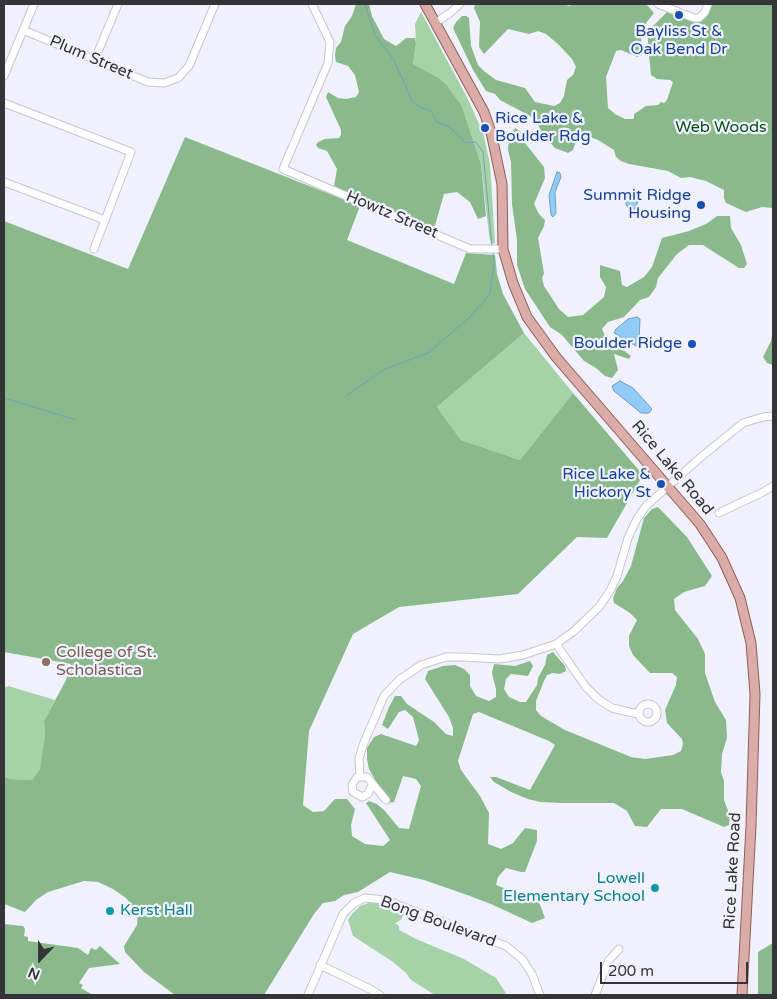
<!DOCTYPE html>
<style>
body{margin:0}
#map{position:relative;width:777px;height:999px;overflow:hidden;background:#f0f1fd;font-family:"Varela Round",sans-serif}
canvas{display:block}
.frame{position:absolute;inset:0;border:5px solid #343439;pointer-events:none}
.north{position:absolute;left:15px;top:934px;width:50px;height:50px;-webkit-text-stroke:4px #f0f1fd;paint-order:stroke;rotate:202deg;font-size:14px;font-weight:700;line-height:20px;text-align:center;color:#343439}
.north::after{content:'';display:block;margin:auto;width:18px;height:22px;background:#343439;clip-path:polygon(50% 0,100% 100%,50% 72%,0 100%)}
.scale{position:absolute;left:600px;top:962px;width:148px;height:22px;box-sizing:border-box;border:2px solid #343439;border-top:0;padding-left:6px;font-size:15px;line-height:18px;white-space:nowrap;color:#343439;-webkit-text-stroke:4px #f0f1fd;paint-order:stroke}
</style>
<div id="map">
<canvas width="777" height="999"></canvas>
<div class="frame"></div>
<div class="north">N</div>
<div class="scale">200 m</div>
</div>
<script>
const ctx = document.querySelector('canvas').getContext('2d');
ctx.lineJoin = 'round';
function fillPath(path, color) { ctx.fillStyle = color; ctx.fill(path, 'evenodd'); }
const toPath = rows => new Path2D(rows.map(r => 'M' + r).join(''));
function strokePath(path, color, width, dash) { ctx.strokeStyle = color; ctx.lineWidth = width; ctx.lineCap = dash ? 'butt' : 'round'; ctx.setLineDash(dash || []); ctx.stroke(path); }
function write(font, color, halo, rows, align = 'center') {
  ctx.font = font + ' "Varela Round",sans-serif'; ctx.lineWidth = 4.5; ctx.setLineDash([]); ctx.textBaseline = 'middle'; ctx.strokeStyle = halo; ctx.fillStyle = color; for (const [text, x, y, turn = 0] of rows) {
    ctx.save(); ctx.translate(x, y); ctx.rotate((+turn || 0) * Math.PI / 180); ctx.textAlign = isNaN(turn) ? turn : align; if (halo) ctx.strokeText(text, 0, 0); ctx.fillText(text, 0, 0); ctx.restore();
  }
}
const green = toPath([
 [421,12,468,99,483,133,490,164,495,243,491,244,489,235,481,164,462,106,447,85,439,78,413,64,416,43,415,24],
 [524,333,573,393,520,460,461,440,437,407],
 [8,686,55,700,44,721,45,734,42,758,40,769,32,780,11,779,4,777,4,688],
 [375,901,400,910,404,914,401,920,395,923,399,926,399,930,416,939,464,959,496,978,507,995,435,995,411,980,406,973,393,962,353,936,348,920,352,914,360,906]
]);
const forest = toPath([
 [356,4,369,4,372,16,384,39,396,46,406,38,415,38,416,43,413,64,439,78,447,85,462,106,481,164,486,216,478,219,470,202,457,192,444,194,434,229,334,186,337,169,327,151,318,148,316,145,318,142,325,139,339,138,341,135,341,130,326,97,328,92,338,98,346,99,356,97,359,92,355,75,348,66,336,62,335,55,336,48,341,42,345,26,352,16],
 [475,4,562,4,570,6,573,4,643,4,648,6,654,13,643,27,641,38,642,55,637,57,621,50,616,51,606,77,608,108,615,114,625,119,633,119,634,118,634,114,646,106,658,105,661,102,664,103,667,100,673,82,670,80,657,79,651,75,648,45,648,36,652,27,667,12,681,18,698,22,706,17,711,4,773,4,773,208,762,207,746,212,726,203,724,198,724,190,706,181,690,177,681,178,668,171,629,164,621,161,616,157,614,150,598,140,587,136,576,141,573,150,568,153,555,148,544,136,534,118,500,100,495,94,486,91,473,70,453,28,456,22,462,16,466,16,469,18,471,46,478,65,484,71,496,80,525,88,535,102,554,106,560,103,564,96,567,80,573,75,576,67,572,59,559,45,546,34,538,31,529,34,508,29,484,54,479,47,480,22,474,8],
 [515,128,521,132,525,143,544,167,545,178,534,204,539,214,545,220,544,226,538,238,544,273,542,278,544,286,559,309,568,317,583,315,604,297,606,287,600,277,600,265,620,271,622,285,627,287,644,277,652,267,662,238,689,231,706,224,717,216,730,216,731,228,741,245,747,264,744,268,739,268,703,245,689,245,677,254,658,278,656,287,649,297,640,300,624,317,608,322,602,329,605,336,631,356,629,359,614,354,618,370,612,378,605,376,596,368,584,361,562,335,550,327,525,289,517,265,517,240,512,204,511,162,508,150,509,136],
 [185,137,360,206,347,240,454,284,466,253,495,255,497,274,503,294,524,333,437,407,461,440,520,460,573,393,643,475,607,538,577,537,518,594,399,607,353,634,309,731,303,805,313,812,324,811,335,799,347,799,355,809,351,825,352,836,365,844,383,846,390,840,366,803,369,801,377,804,384,810,399,828,409,829,421,786,416,779,403,776,394,802,386,803,380,795,378,785,369,769,367,759,367,748,374,737,381,734,416,746,419,740,413,717,405,710,399,712,388,729,382,725,389,707,395,696,401,696,407,704,434,722,446,734,453,736,453,728,449,717,425,679,428,671,443,666,455,665,464,669,470,675,470,686,476,696,489,701,496,697,496,689,492,673,494,664,515,666,530,661,533,666,528,676,511,674,506,679,504,689,509,697,520,702,526,702,537,685,538,678,545,665,547,655,553,652,565,666,566,671,560,674,553,673,547,675,544,681,536,701,536,710,541,716,565,730,631,757,645,759,673,755,681,751,683,744,682,739,667,723,665,710,676,685,677,677,672,673,650,673,633,655,629,646,629,636,637,620,630,613,614,603,613,598,617,588,623,581,631,566,644,518,652,509,658,507,687,537,712,576,705,586,684,592,674,599,675,610,698,639,705,654,705,673,715,702,726,720,727,738,722,754,721,772,724,781,724,800,730,816,729,825,724,827,682,809,661,809,647,827,635,826,627,811,614,803,561,803,540,802,528,799,511,792,494,782,490,777,496,777,530,790,555,745,549,741,479,712,473,714,458,761,461,770,480,796,489,813,488,844,501,849,513,843,525,828,537,830,537,841,525,872,521,872,506,868,498,877,496,885,539,902,545,918,532,923,491,904,470,896,424,880,390,872,358,892,344,895,335,901,323,903,314,914,264,995,175,995,144,972,125,952,124,946,137,925,138,912,126,898,113,889,98,882,84,881,48,892,36,900,25,912,4,904,4,777,11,779,32,780,40,769,45,734,44,721,66,680,71,664,4,652,4,221,128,269],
 [773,329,773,365,767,363,763,357,771,341],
 [4,924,23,926,25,929,24,936,28,937,28,941,78,948,88,955,91,948,96,950,100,946,120,964,89,968,79,983,83,985,81,988,93,995,4,995],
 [773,943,773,995,758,995,758,952]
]);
const water = toPath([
 [557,172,560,173,561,177,555,192,556,213,553,217,551,215,549,195,557,172],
 [626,197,632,198,638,202,632,213,626,205,626,197],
 [637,317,640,319,639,342,638,345,636,346,614,333,616,329,628,319,637,317],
 [620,381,633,388,644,400,652,409,649,413,641,413,614,391,612,386,620,381]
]);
const stream = toPath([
 [365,4,375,35,394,60,412,101,420,107,431,111,437,122,448,126,466,143,476,142,483,152,492,246],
 [347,395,385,369,428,353,470,317,490,294,494,263,493,253],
 [4,398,76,420]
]);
const minor = toPath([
 [312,4,330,42,328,63,283,169,470,249,503,249],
 [658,4,694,18,699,18,705,12,708,4],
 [435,23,450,13,460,4],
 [23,30,148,82,164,83,178,78,189,66,215,4],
 [95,59,118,4],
 [4,76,34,4],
 [4,103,131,152,94,249],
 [4,182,105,220],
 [719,513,763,492,773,486],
 [556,644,586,687,598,699,612,708,638,714],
 '639 713a9 9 0 1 1 18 0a9 9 0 1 1-18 0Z',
 [360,776,359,759,363,745,384,696,399,680,421,665,446,657,461,657,500,659,523,655,556,644,574,631,599,607,610,591,617,576,628,538,637,519,646,506,701,457,743,423,763,417,773,416],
 [372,785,368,794,362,797,353,792,352,785,357,777,367,777,386,800],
 [320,965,370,989,380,995],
 [308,995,343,914,354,903,365,898,385,900,506,946,522,959,532,974,540,995],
 [595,995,609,960,619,949]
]);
const major = toPath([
 [425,4,484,112,491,132,502,184,503,249,513,283,527,317,556,357,700,524,722,558,740,598,751,643,755,694,751,826,742,995]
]);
const markers = [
 [679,15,5,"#1a4fb4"],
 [485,128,5,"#1a4fb4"],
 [701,205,5,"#1a4fb4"],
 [692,344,5,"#1a4fb4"],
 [661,484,5,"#1a4fb4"],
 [46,662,5,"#8d6e63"],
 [655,888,5,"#0f9aa8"],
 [110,911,5,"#0f9aa8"]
];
const transitNames = [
 ["Bayliss St &",679,32,"center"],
 ["Oak Bend Dr",679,50,"center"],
 ["Rice Lake &",495,119,"left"],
 ["Boulder Rdg",495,137,"left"],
 ["Summit Ridge",691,196],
 ["Housing",691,214],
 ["Boulder Ridge",682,344],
 ["Rice Lake &",651,475],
 ["Hickory St",651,493]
];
const streetNames = [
 ["Plum Street",91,58,23],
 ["Howtz Street",392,215,23],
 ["Rice Lake Road",672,468,50],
 ["Rice Lake Road",733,871,-87],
 ["Bong Boulevard",438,922,20]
];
const parkNames = [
 ["Web Woods",721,128]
];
const educationNames = [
 ["College of St.",56,653],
 ["Scholastica",56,671]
];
const cultureNames = [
 ["Lowell",645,879],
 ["Elementary School",645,897],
 ["Kerst Hall",120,911,"left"]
];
fillPath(green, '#a5d2a6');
fillPath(forest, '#8aba8b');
fillPath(water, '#90ccf5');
strokePath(water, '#749ebd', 1);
strokePath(stream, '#749ebd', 1);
strokePath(minor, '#c5c6d2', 9);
strokePath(major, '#915e5b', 11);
strokePath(minor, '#fff', 7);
strokePath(major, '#dbaca8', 9);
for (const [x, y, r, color] of markers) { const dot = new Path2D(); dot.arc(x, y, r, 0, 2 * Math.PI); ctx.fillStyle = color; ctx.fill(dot); strokePath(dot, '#f0f1fd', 2); }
write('16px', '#164399', '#f0f1fd', transitNames, 'right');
write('16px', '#343439', '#f0f1fd', streetNames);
write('16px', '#035015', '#f0f1fd', parkNames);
write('16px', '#785e54', '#f0f1fd', educationNames, 'left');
write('16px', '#0d838f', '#f0f1fd', cultureNames, 'right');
</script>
